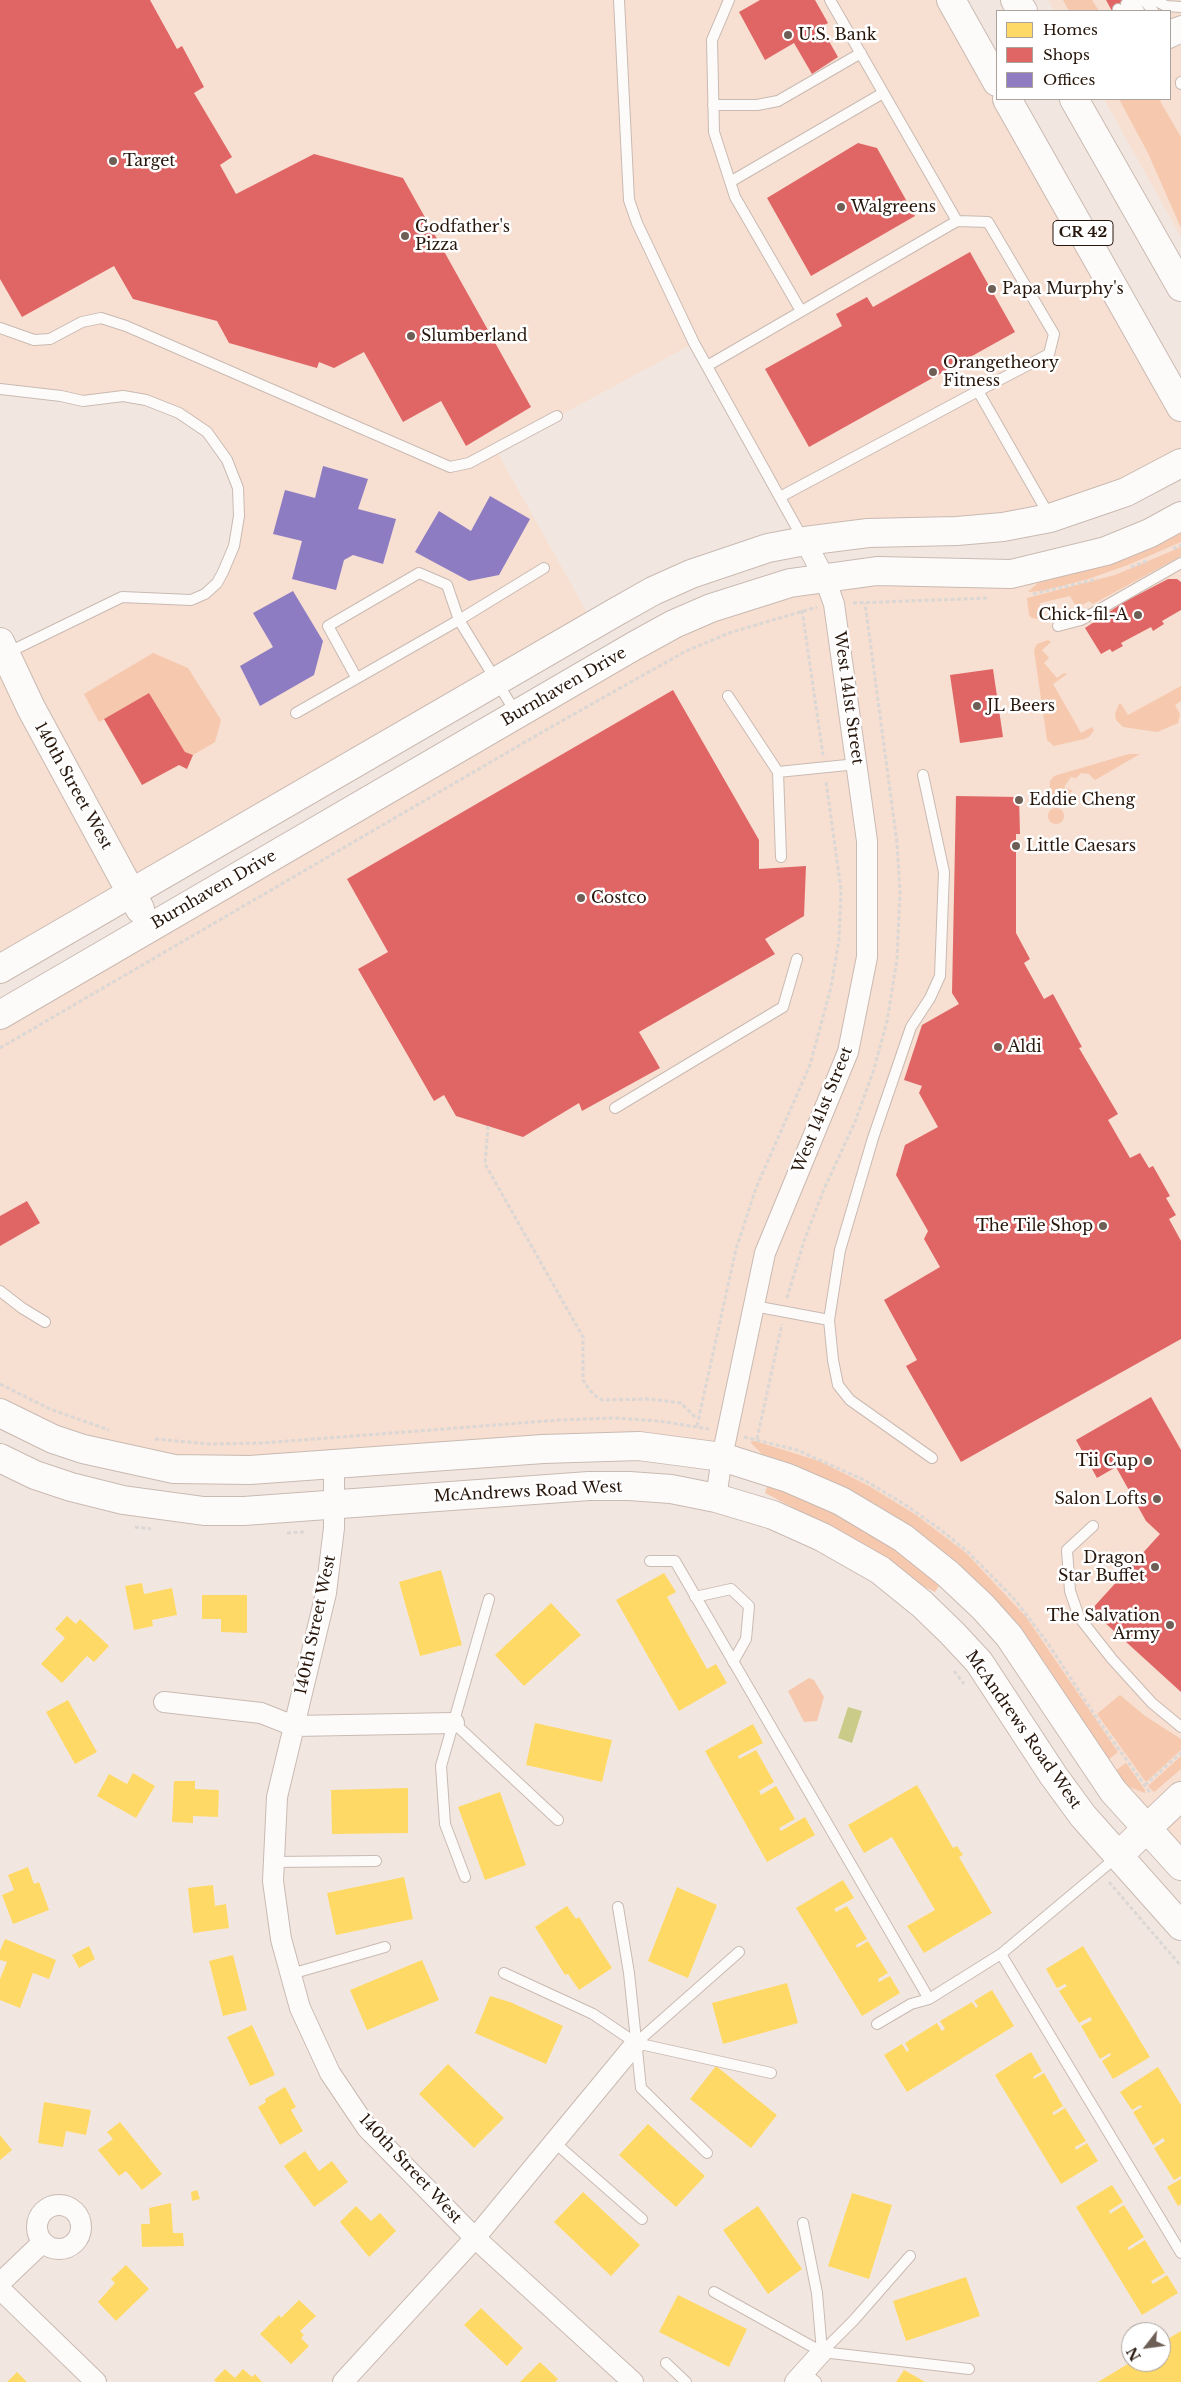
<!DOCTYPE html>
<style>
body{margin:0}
#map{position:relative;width:1181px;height:2382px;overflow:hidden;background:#f2e7e0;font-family:"Libre Baskerville",serif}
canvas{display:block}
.legend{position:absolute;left:996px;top:10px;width:175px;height:90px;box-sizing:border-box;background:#fff;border:1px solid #a9a29d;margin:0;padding:6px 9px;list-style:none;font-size:15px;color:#27160b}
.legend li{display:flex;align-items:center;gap:10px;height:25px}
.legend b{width:25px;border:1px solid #a9a29d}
.north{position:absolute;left:1121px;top:2322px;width:50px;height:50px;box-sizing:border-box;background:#fff;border:1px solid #a9a29d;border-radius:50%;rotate:240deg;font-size:14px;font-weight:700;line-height:20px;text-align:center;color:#27160b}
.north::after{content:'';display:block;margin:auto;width:18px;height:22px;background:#6e5f56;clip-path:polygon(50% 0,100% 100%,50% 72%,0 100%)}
</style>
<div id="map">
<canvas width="1181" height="2382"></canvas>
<ul class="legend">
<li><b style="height:14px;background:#ffd966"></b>Homes</li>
<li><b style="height:14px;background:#e06666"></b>Shops</li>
<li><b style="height:14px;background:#8e7cc3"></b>Offices</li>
</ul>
<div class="north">N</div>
</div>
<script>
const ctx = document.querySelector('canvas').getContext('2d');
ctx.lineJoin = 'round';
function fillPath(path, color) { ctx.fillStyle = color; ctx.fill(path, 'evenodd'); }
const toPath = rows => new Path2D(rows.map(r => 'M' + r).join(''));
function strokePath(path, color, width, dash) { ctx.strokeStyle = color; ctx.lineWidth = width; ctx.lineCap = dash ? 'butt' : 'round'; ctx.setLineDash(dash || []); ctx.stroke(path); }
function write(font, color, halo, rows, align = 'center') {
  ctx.font = font + ' "Libre Baskerville",serif'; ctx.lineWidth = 5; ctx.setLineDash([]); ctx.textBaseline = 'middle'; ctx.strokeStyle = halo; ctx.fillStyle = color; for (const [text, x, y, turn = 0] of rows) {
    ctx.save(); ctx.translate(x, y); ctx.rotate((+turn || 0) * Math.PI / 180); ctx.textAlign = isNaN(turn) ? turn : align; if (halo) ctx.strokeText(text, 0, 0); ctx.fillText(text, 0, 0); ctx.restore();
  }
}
const built = toPath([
 [0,0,951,0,1181,407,1181,463,1083,507,805,541,694,343,496,450,594,625,0,969,0,642,6,654,122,597,174,600,205,594,234,546,238,488,207,432,146,400,83,401,0,389],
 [1048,0,1181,0,1181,237,1104,99,1170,99,1170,11,1055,11],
 [1181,516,1181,1866,983,1607,722,1457,212,1471,0,1413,0,1015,634,646,790,583,1011,574]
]);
const green = toPath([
 [1063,0,1092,0,1099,11,1069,11],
 [1119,99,1163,99,1160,101,1181,137,1181,228,1148,153],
 [1181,533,1181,542,1128,565,1088,579,1042,591,1028,592,1038,583,1121,559],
 [1181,547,1181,556,1093,604,1089,601,1077,608,1070,596,1040,603,1038,619,1032,618,1029,615,1027,598,1115,575],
 [1048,640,1051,642,1042,650,1049,658,1044,663,1057,678,1064,673,1067,674,1053,684,1081,733,1092,727,1094,730,1089,737,1084,739,1054,746,1047,740,1034,650,1037,644],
 [153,653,188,668,221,720,215,742,193,755,185,752,149,693,99,722,84,694],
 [1181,686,1181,701,1175,705,1180,714,1178,723,1157,732,1123,727,1116,720,1115,714,1119,704,1121,704,1128,715],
 [1129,754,1140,754,1095,780,1089,774,1081,773,1076,778,1071,777,1064,787,1073,791,1049,805,1050,781,1054,776],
 '1048 816a8 8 0 1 1 16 0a8 8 0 1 1-16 0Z',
 [755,1441,819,1461,869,1486,916,1515,966,1553,1026,1617,1118,1752,1108,1760,1049,1669,1024,1634,995,1600,944,1552,881,1507,845,1488,786,1462,762,1454,750,1442],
 [768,1484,842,1515,911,1559,940,1584,935,1592,923,1586,849,1537,765,1493],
 [809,1678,814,1680,824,1697,817,1721,804,1722,788,1691],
 [1120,1695,1145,1716,1181,1739,1181,1750,1146,1782,1097,1714],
 [1181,1756,1181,1769,1154,1792,1148,1786],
 [1126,1763,1145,1790,1145,1793,1129,1787,1115,1771]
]);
const water = toPath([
 [848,1707,862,1711,852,1743,838,1738]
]);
const homes = toPath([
 [441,1570,462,1645,420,1656,399,1582],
 [664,1573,676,1592,667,1597,707,1669,716,1664,727,1683,679,1711,616,1600],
 [142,1583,144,1594,172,1588,177,1615,152,1620,153,1626,134,1630,125,1586],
 [202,1595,247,1595,247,1633,221,1632,221,1619,202,1619],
 [551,1603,581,1635,524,1686,495,1655],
 [67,1616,76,1624,80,1619,109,1646,94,1662,87,1656,62,1683,41,1664,65,1638,55,1629],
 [68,1700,97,1752,75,1764,46,1712],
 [535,1723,612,1740,602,1782,526,1765],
 [753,1724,763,1743,738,1756,739,1759,756,1750,774,1782,759,1791,761,1795,776,1786,795,1819,779,1828,781,1831,805,1817,815,1835,767,1862,705,1751],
 [133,1773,155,1786,136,1818,97,1796,109,1774,127,1784],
 [174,1781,195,1781,195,1789,219,1790,218,1817,193,1816,193,1823,172,1822],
 [917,1785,953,1848,957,1846,963,1855,959,1857,992,1913,924,1953,907,1926,935,1910,892,1837,864,1853,848,1825],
 [408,1788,408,1833,332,1834,331,1790],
 [500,1792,526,1865,485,1880,458,1807],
 [28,1867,34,1884,39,1882,49,1910,13,1924,2,1895,14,1890,8,1875],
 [404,1877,413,1919,336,1935,327,1893],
 [843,1880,854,1898,834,1909,836,1912,847,1906,867,1939,856,1945,857,1948,868,1941,888,1973,878,1979,879,1982,890,1976,900,1993,862,2016,796,1908],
 [213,1885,215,1906,226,1904,229,1928,193,1933,188,1888],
 [677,1887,717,1905,688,1978,648,1961],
 [567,1906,576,1919,579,1917,612,1968,579,1990,568,1974,565,1975,535,1927],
 [5,1939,56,1960,49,1979,33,1973,20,2008,0,2000,0,1979,7,1962,0,1960,0,1951],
 [89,1946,95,1959,79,1968,72,1955],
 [1083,1946,1150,2057,1113,2079,1102,2061,1111,2055,1110,2053,1100,2059,1081,2026,1092,2020,1090,2017,1079,2023,1059,1991,1067,1986,1065,1984,1057,1988,1046,1969],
 [233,1955,247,2010,223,2016,209,1961],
 [422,1960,439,2000,367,2030,350,1990],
 [787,1983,798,2023,723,2044,712,2003],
 [992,1990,1014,2026,907,2092,884,2055,902,2044,907,2052,909,2050,905,2043,937,2023,942,2031,945,2029,940,2021,972,2002,976,2008,978,2006,974,2001],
 [490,1996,510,2002,563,2026,546,2064,475,2033],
 [252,2025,275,2075,250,2086,227,2037],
 [1031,2052,1042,2071,1033,2077,1034,2079,1044,2073,1063,2106,1052,2113,1054,2115,1065,2108,1086,2141,1075,2147,1076,2150,1087,2143,1098,2161,1061,2184,995,2075],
 [448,2064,504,2118,474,2148,419,2094],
 [716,2066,777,2115,751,2148,690,2099],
 [1158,2067,1181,2105,1181,2176,1174,2180,1154,2148,1165,2141,1163,2138,1153,2145,1133,2112,1142,2107,1140,2105,1132,2110,1120,2092],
 [285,2087,296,2107,291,2110,303,2131,280,2145,258,2107,266,2102,265,2099],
 [44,2102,91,2110,86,2135,66,2131,63,2147,38,2143],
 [120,2122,162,2174,142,2190,126,2171,119,2176,98,2150,113,2139,107,2132],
 [648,2124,705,2176,676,2207,619,2155],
 [0,2135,12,2150,0,2160],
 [305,2151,319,2171,332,2161,348,2182,314,2207,284,2166],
 [1181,2179,1181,2204,1178,2206,1167,2187],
 [1112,2185,1123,2202,1109,2211,1110,2214,1124,2205,1144,2237,1127,2248,1129,2250,1145,2240,1165,2273,1151,2281,1153,2284,1167,2275,1178,2293,1142,2315,1076,2207],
 [197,2190,200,2199,192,2201,191,2192],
 [583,2192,640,2245,611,2276,554,2222],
 [852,2193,892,2205,869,2279,828,2266],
 [171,2203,173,2233,183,2233,184,2246,142,2247,141,2224,150,2224,149,2208],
 [356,2206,371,2221,380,2213,396,2231,369,2257,340,2222],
 [758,2206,802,2269,768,2294,723,2230],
 [126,2265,149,2289,116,2321,98,2302,115,2283,111,2279],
 [966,2277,980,2316,906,2341,893,2301],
 [678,2295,747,2329,729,2367,659,2332],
 [299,2300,316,2316,300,2331,304,2335,301,2338,309,2346,291,2364,260,2334,279,2315,281,2318],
 [481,2308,523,2348,507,2366,464,2325],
 [1181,2331,1181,2382,1098,2382,1131,2362,1161,2362,1161,2343],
 [540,2362,558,2379,555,2382,520,2382],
 [225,2369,235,2378,243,2369,252,2377,255,2374,262,2382,216,2382,214,2380],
 [904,2370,920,2379,925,2382,896,2382],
 [17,2372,27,2382,7,2382]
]);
const shops = toPath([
 [0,0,150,0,177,49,182,46,204,87,194,93,232,157,220,165,236,194,314,154,403,178,531,407,466,446,441,401,403,422,364,352,334,368,319,362,317,368,229,343,217,321,133,299,114,266,22,317,0,279],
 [760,0,815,0,828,23,821,27,838,57,812,74,794,43,765,60,739,12],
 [1106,0,1134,0,1114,11,1112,11],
 [858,143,877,148,915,216,811,276,767,198],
 [970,252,1015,332,809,447,765,369,842,326,836,314,867,297,873,307],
 [1168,579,1177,579,1181,582,1181,610,1162,621,1164,624,1153,631,1151,627,1121,643,1123,646,1112,652,1110,649,1101,654,1085,628,1124,602],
 [993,669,1003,737,960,743,950,675],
 [673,690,759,840,759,869,806,866,804,916,765,939,775,954,639,1032,660,1068,582,1111,579,1103,523,1137,456,1116,444,1095,434,1101,358,969,388,952,347,879],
 [149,693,185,752,193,755,187,769,179,765,142,785,104,719],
 [956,796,1019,797,1020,834,1016,834,1016,933,1030,959,1024,963,1044,999,1053,994,1082,1047,1079,1048,1118,1114,1108,1120,1130,1158,1140,1153,1149,1168,1153,1166,1170,1196,1166,1198,1176,1215,1169,1219,1181,1241,1181,1339,961,1462,906,1366,917,1360,884,1300,940,1267,924,1239,928,1231,896,1175,905,1145,938,1127,919,1093,922,1086,904,1080,922,1025,959,1004,952,993],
 [27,1201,40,1223,0,1246,0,1216],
 [1151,1397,1181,1450,1181,1692,1091,1610,1160,1534,1146,1521,1116,1467,1097,1478,1076,1440]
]);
const offices = toPath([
 [323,466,368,479,358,509,396,519,383,564,353,555,344,560,336,590,292,579,302,541,273,534,285,490,315,498],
 [490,496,530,519,499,575,469,581,415,552,439,511,471,531],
 [293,591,323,641,314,675,260,706,240,666,273,647,253,613]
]);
const path = toPath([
 [1173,549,1181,545],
 [1131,567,1147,561],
 [1033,594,1097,579],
 [853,603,989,598],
 [802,610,823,755],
 [0,1048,544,731,686,651,729,633,817,607],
 [488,1126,485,1164,583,1337,583,1380,589,1389,594,1395,602,1400,650,1399,681,1403,694,1416,699,1417],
 [787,1298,804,1241,824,1189,855,1122,874,1069,887,1021,897,959,900,892,897,843,865,603],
 [0,1384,50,1409,109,1430],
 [697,1426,736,1249,756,1188,810,1065,831,987,839,940,841,890,826,781],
 [744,1437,797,1450,864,1480,904,1504,937,1527,968,1552,1016,1601,1049,1645,1098,1720,1151,1794],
 [155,1439,209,1444,262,1443,559,1420,615,1418,659,1421,709,1429],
 [757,1439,782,1324],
 [135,1527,151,1529],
 [287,1533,304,1532],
 [954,1671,964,1684],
 [1145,1785,1181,1753],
 [1109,1882,1181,1966]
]);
const lane = toPath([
 [619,0,629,200,637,223,694,343,803,539],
 [729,0,712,40,714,132,735,197,801,311],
 [830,0,957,221],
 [1133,0,1139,11],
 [1144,0,1153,11],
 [1155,0,1166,6,1181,7],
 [1126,4,1130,11],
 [1118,9,1119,11],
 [1170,25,1181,21],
 [1170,34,1181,29],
 [1170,43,1181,38],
 [1181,82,1181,84],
 [713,105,757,105,778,101,861,53],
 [730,182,883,93],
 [0,328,34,340,50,339,82,322,101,318,126,326,450,467,469,463,557,416],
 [707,366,957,221,988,222,1054,334,1049,354,978,391],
 [0,389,61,396,83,401,123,396,146,400,179,413,207,432,227,460,238,488,239,516,234,546,223,572,217,583,205,594,191,600,122,597,7,653],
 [780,497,978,391,1050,517],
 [1058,626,1081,620,1181,563],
 [356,677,328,626,419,573,447,585,459,620,544,568],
 [728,696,778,772,857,764],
 [296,713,459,620,516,713],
 [778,772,781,857],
 [615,1108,783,1007,797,959],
 [0,1291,22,1308,45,1322],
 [754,1306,829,1320,833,1360,838,1385,850,1400,932,1458],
 [829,1320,840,1250,873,1138,911,1027,930,998,940,976,944,872,923,775],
 [1093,1526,1067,1550,1070,1591,1079,1617,1112,1659,1152,1703,1181,1727],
 [650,1561,675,1561,929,1999,1001,1954,1118,1856],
 [695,1597,731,1589,749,1606,746,1639,733,1662],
 [454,1723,558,1820],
 [273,1862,376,1861],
 [465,1877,445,1824,441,1766,489,1599],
 [618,1907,629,1973,641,2088,707,2153],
 [1001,1954,1181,2253],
 [504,1973,593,2014,636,2043,771,2073],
 [291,1974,385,1947],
 [877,2024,911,2004,929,1999],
 [636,2043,739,1952],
 [554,2142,642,2219],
 [803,2223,817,2293,822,2352],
 [714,2292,822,2352,969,2369],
 [822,2352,854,2320,910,2256],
 [666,2363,686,2382],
 [804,2371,816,2382]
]);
const street = toPath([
 [334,1464,334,1528,326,1593,277,1797,273,1881,281,1939,300,2008,330,2073,367,2128,475,2238,633,2382],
 [716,1498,722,1457,765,1253,848,1052,867,957,867,841,834,604,825,579,805,541],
 [164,1702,261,1713,294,1726,454,1723],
 '37 2227a22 22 0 1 1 44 0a22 22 0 1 1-44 0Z',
 [0,2283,43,2242],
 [0,2289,96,2382],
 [343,2382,475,2238,636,2043],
 [795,2382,822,2352]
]);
const secondary = toPath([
 [0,642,31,708,140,909],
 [0,969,614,613,653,591,691,574,768,548,805,541,868,533,957,531,1003,527,1050,518,1126,492,1181,463],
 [0,1015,634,646,674,624,711,608,790,583,877,571,1011,574,1106,551,1150,533,1181,516],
 [0,1413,53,1439,83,1449,174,1469,250,1470,543,1449,639,1446,722,1457,788,1478,841,1501,903,1538,948,1574,983,1607,1009,1636,1113,1791,1181,1866],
 [0,1458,35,1475,71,1487,123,1500,204,1511,244,1511,589,1486,629,1486,671,1489,716,1498,773,1515,822,1537,880,1570,922,1604,952,1633,979,1662,1053,1775,1083,1816,1181,1926],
 [1118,1856,1181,1796]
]);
const highway = toPath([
 [951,0,997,82],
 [1015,0,1023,11],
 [1007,99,1181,407],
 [1074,99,1181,287]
]);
const markers = [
 [788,35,5,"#6e5f56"],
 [113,161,5,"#6e5f56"],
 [841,207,5,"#6e5f56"],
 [405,236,5,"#6e5f56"],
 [992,289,5,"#6e5f56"],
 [411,336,5,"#6e5f56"],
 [933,372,5,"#6e5f56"],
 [1138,615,5,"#6e5f56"],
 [977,706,5,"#6e5f56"],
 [1019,800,5,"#6e5f56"],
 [1016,846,5,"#6e5f56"],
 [581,898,5,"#6e5f56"],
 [998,1047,5,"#6e5f56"],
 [1103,1226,5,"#6e5f56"],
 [1148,1461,5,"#6e5f56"],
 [1157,1499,5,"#6e5f56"],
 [1155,1567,5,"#6e5f56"],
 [1170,1625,5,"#6e5f56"]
];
const shields = [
 [1083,233,60]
];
const shieldNames = [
 ["CR 42",1083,233]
];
const poiNames = [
 ["U.S. Bank",798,35],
 ["Target",123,161],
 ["Walgreens",851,207],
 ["Godfather's",415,227],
 ["Pizza",415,245],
 ["Papa Murphy's",1002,289],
 ["Slumberland",421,336],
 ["Orangetheory",943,363],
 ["Fitness",943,381],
 ["Chick-fil-A",1128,615,"right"],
 ["JL Beers",987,706],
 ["Eddie Cheng",1029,800],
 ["Little Caesars",1026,846],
 ["Costco",591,898],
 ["Aldi",1008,1047],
 ["The Tile Shop",1093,1226,"right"],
 ["Tii Cup",1138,1461,"right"],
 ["Salon Lofts",1147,1499,"right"],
 ["Dragon",1145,1558,"right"],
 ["Star Buffet",1145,1576,"right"],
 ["The Salvation",1160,1616,"right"],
 ["Army",1160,1634,"right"]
];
const streetNames = [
 ["Burnhaven Drive",564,687,-30],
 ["West 141st Street",848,698,82],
 ["140th Street West",73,786,61],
 ["Burnhaven Drive",214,890,-30],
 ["West 141st Street",823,1110,-68],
 ["McAndrews Road West",528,1492,-3],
 ["140th Street West",316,1625,-78],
 ["McAndrews Road West",1023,1730,55],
 ["140th Street West",410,2169,47]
];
fillPath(built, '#f7dfd1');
fillPath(green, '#f6c8ad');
fillPath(water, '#cbcb89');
fillPath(homes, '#ffd966');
fillPath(shops, '#e06666');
fillPath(offices, '#8e7cc3');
strokePath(lane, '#c9bab2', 12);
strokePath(street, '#c9bab2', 22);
strokePath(secondary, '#c9bab2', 30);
strokePath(highway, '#c9bab2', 30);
strokePath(path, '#dbd7d5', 3, [4, 2.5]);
strokePath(lane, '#fdfbfa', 10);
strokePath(street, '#fdfbfa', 20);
strokePath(secondary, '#fdfbfa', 28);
strokePath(highway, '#fdfbfa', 28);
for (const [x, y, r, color] of markers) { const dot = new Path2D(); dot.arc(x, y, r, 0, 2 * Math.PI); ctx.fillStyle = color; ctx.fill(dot); strokePath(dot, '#fff', 2); }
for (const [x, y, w] of shields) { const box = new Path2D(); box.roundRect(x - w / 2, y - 12.5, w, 25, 4); ctx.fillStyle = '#fff'; ctx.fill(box); strokePath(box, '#27160b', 1); }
write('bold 15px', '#27160b', null, shieldNames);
write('16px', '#27160b', '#fff', poiNames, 'left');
write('16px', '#27160b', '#fff', streetNames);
</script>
